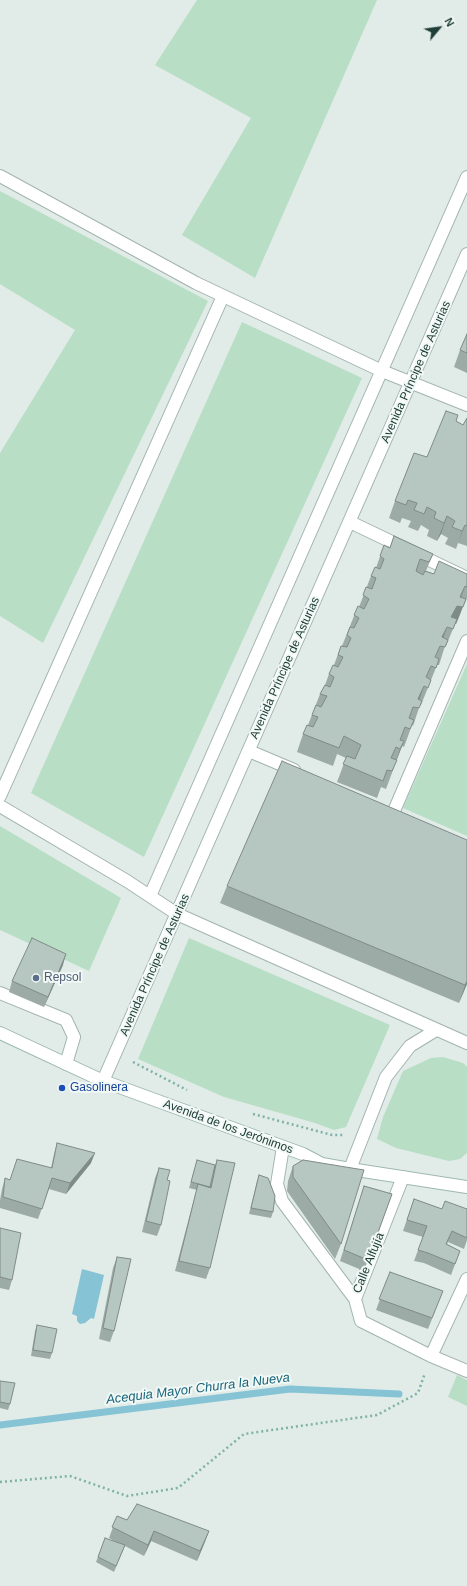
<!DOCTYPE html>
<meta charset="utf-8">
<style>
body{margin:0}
#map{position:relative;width:467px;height:1586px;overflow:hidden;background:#e1ece8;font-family:Arial,sans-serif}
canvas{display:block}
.north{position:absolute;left:419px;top:8px;width:40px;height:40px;-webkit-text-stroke:3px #f1f8f5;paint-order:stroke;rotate:61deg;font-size:11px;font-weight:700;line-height:16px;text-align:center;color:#203e38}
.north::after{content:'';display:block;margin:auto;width:14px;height:18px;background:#203e38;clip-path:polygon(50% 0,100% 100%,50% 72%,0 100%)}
</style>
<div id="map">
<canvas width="467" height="1586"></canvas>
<div class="north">N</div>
</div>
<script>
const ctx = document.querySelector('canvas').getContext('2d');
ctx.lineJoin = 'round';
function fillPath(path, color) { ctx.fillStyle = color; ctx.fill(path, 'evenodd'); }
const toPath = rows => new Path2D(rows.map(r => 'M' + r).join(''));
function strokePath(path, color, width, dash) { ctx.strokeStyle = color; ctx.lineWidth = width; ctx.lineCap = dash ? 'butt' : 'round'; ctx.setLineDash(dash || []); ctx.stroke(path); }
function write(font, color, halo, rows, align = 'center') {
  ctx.font = font + ' Arial,sans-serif'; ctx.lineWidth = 4; ctx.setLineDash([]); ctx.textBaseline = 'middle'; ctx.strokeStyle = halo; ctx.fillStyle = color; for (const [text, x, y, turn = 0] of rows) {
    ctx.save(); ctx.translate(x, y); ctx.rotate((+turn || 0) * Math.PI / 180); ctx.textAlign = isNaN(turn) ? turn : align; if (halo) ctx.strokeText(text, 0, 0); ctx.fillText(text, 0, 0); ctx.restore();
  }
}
const green = toPath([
 [197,0,377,0,255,278,182,235,251,118,155,65],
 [0,191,208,301,43,643,0,616,0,453,75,330,0,284],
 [242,322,362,378,144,857,31,793],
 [467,664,467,836,403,808],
 [0,826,121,898,89,971,0,930],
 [189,938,390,1025,346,1127,334,1130,315,1123,224,1097,138,1059],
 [443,1057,463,1063,467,1067,467,1153,460,1159,449,1161,396,1148,377,1139,383,1117,403,1071,431,1058],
 [457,1375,467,1380,467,1406,448,1397]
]);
const water = toPath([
 [82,1269,104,1275,94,1319,91,1318,85,1323,80,1324,77,1321,77,1316,72,1314]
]);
const stream = toPath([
 [0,1425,290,1389,399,1394]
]);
const path = toPath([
 [133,1062,187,1090],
 [253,1114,332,1135,343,1135],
 [0,1482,70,1476,127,1496,178,1488,244,1434,377,1415,418,1393,425,1373]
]);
const lane = toPath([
 [0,993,66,1020,74,1037,66,1064]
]);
const street = toPath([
 [0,176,196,283,382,371,467,405],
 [350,522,467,578],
 [249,751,294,770],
 [0,796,223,296],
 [0,806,127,881,177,914,467,1043],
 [394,811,467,641],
 [150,896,467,177],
 [103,1081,467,254],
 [283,1147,277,1184,282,1201,355,1299],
 [350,1169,386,1077,410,1046,436,1030],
 [403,1177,355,1299,361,1321,431,1356,467,1371],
 [431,1356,467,1279]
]);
const secondary = toPath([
 [0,1033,103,1081,303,1154,322,1164,350,1169,467,1187]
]);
const wall = toPath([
 [467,334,467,373,454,367,460,350],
 [467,418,467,546,458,543,456,549,445,544,448,538,441,534,437,541,427,536,429,530,421,525,418,531,408,527,411,521,402,518,400,523,389,518,395,501,427,457,456,421,463,425],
 [394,536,433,554,426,571,434,574,467,574,467,598,463,606,456,624,455,624,446,646,445,646,439,665,437,665,421,705,420,705,413,726,412,725,404,747,402,746,386,789,381,787,377,798,337,782,346,758,337,754,333,766,297,752,303,734,308,725,320,694,325,685,329,674,334,665,341,646,342,646,358,606,359,607,371,576,376,568,384,545,390,547],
 [227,886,467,984,459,1003,220,903],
 [63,965,44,1007,9,992,12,981],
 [57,1143,91,1163,66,1194,49,1189,38,1219,0,1208,0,1200,2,1189,5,1178,10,1180,51,1168,54,1154],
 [197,1160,215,1165,217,1160,210,1268,206,1279,175,1271,195,1195,197,1190,189,1188],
 [293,1166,341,1244,335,1259,287,1191,288,1181],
 [159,1168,161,1225,157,1236,142,1232,155,1178],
 [259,1175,273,1212,271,1218,249,1214,257,1181],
 [364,1186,392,1194,364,1271,340,1261],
 [414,1199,442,1209,467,1209,467,1240,464,1249,448,1242,447,1244,460,1251,451,1275,424,1263,414,1261,423,1237,403,1231],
 [0,1228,12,1280,9,1290,0,1288],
 [117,1257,114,1331,110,1342,99,1339,113,1268],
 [390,1272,443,1291,428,1329,376,1310],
 [37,1325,52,1353,50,1359,31,1356,35,1331],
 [0,1381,10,1404,8,1410,0,1408],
 [117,1516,127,1520,209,1531,197,1561,151,1541,144,1556,125,1546,114,1572,96,1562,105,1538,116,1542,109,1538]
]);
const shadedWall = toPath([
 [447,516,441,534,437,541,444,523],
 [465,525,458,543,456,549,462,531],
 [465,586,458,606,466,599,459,617,456,624,455,624,446,646,455,624,451,617],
 [447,627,441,645,440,646,442,637],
 [424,686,418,704,418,699],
 [404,741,397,759,394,766,400,749],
 [66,954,63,965,44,1007,48,997],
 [467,981,467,984,459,1003,465,985],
 [95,1153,91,1163,66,1194,70,1183],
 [154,1531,151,1541,144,1556,148,1545],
 [209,1531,205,1542,197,1561,200,1551]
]);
const building = toPath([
 [467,334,467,353,460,350,467,334],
 [446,411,458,415,456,421,463,425,467,418,467,526,465,525,462,531,452,527,455,521,447,516,444,523,434,518,436,512,427,507,424,514,414,510,417,503,408,500,406,505,395,501,414,453,427,457,446,411],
 [394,536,433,554,429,562,420,559,416,571,423,575,425,571,434,574,439,561,467,574,467,587,465,586,460,597,466,599,463,607,457,606,451,617,457,619,453,629,447,627,442,637,448,640,445,647,440,646,435,657,439,659,436,668,431,666,426,677,431,680,428,688,424,686,418,699,422,701,419,708,413,707,409,718,414,720,410,729,405,727,400,740,404,741,400,749,396,747,391,758,397,760,392,771,387,770,383,781,343,764,347,756,355,759,361,745,344,736,339,748,303,734,307,725,313,727,318,717,312,715,316,705,321,707,327,696,320,694,325,685,330,687,334,677,329,674,333,665,338,667,343,657,338,655,341,646,347,647,351,638,347,635,350,627,354,628,359,618,354,615,358,606,364,609,369,599,363,595,366,587,372,589,376,578,371,576,375,567,380,569,384,559,380,556,384,545,390,548,394,536],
 [282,761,467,840,467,981,465,985,227,886,282,761],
 [32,938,66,954,48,997,12,981,32,938],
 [57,1143,95,1153,70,1183,52,1178,42,1209,3,1197,5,1178,10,1180,17,1159,52,1168,57,1143],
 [197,1160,215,1165,210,1187,191,1182,197,1160],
 [217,1160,235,1163,210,1268,179,1261,198,1184,211,1188,217,1160],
 [303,1160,364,1170,341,1244,293,1177,293,1166,303,1160],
 [159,1168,170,1170,167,1180,170,1181,161,1225,146,1221,159,1168],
 [259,1175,268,1178,275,1196,273,1212,251,1208,259,1175],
 [364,1186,392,1194,368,1260,344,1250,364,1186],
 [414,1199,442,1209,445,1201,467,1209,467,1238,452,1231,446,1244,460,1251,455,1264,428,1253,418,1250,427,1226,407,1220,414,1199],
 [0,1228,21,1233,12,1280,0,1277,0,1228],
 [117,1257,131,1259,114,1331,103,1328,117,1257],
 [390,1272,443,1291,432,1318,379,1299,390,1272],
 [37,1325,57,1329,52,1353,33,1350,37,1325],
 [0,1381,15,1383,10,1404,0,1402,0,1381],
 [137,1504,209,1531,200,1551,154,1531,148,1545,112,1527,117,1516,127,1520,137,1504],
 [105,1538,125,1545,116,1566,98,1557,105,1538]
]);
const markers = [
 [36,978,4,"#5c6f8a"],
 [62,1088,4,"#1a4fb4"]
];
const streetNames = [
 ["Avenida Príncipe de Asturias",416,372,-66],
 ["Avenida Príncipe de Asturias",285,668,-66],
 ["Avenida Príncipe de Asturias",155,965,-66],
 ["Avenida de los Jerónimos",228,1127,20],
 ["Calle Alfujía",369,1263,-68]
];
const serviceNames = [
 ["Repsol",44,978]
];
const transitNames = [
 ["Gasolinera",70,1088]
];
const waterNames = [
 ["Acequia Mayor Churra la Nueva",198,1389,-7]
];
fillPath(green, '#b8dec5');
fillPath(water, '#86c3d4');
strokePath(stream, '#86c3d4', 7);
strokePath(lane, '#a3b4b0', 14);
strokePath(street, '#a3b4b0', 14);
strokePath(secondary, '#9eb8b1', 14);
strokePath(path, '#7fb1a5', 2.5, [2, 3]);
strokePath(lane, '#fff', 12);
strokePath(street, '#fff', 12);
strokePath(secondary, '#fff', 12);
fillPath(wall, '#9daba6');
fillPath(shadedWall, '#7f8b87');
fillPath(building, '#b6c7c1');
strokePath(building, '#7f8b87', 1);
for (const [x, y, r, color] of markers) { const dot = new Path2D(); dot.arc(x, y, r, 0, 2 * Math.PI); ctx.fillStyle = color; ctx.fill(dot); strokePath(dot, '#f1f8f5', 1.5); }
write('12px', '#203e38', '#f1f8f5', streetNames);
write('12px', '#4e5e75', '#f1f8f5', serviceNames, 'left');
write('12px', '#164399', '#f1f8f5', transitNames, 'left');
write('italic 13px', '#18657c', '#f1f8f5', waterNames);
</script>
